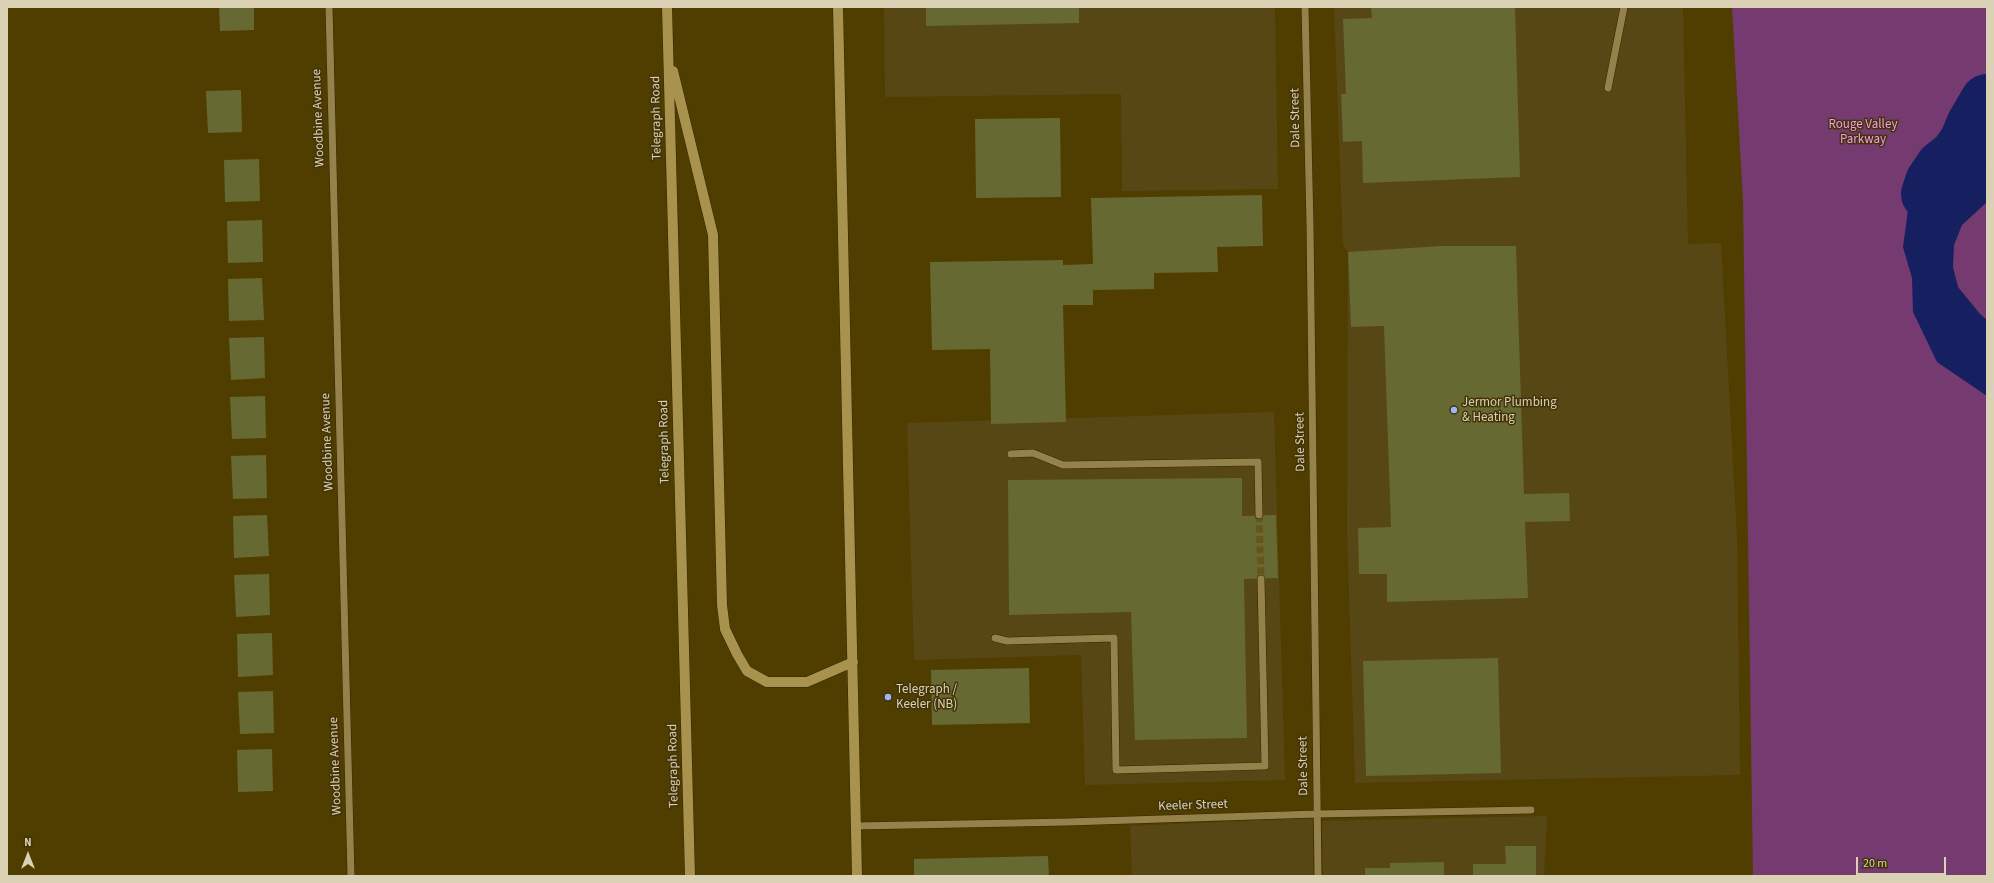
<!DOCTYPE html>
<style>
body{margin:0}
#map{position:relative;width:1994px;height:883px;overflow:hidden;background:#503e00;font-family:"Source Sans 3",sans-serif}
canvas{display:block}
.frame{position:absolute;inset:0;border:8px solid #dbd2b6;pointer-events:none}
.north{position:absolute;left:8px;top:835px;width:40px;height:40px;-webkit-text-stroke:3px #423408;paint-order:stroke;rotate:0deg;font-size:11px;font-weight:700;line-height:16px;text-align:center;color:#dbd2b6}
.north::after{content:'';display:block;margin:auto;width:14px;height:18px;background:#dbd2b6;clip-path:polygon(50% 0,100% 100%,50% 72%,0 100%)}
.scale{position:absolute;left:1856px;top:857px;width:90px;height:18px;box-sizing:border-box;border:2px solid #dbd2b6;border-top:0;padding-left:5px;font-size:12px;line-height:14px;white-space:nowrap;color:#dbd2b6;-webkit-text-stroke:3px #423408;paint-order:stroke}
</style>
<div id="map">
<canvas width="1994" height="883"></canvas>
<div class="frame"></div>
<div class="north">N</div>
<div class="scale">20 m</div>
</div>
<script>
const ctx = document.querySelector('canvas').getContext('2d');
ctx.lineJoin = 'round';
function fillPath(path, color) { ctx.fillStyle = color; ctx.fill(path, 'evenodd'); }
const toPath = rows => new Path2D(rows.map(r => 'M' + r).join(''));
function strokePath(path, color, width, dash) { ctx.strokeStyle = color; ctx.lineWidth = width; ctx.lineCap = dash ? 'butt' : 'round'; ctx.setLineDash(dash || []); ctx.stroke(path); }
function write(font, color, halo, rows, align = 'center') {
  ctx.font = font + ' "Source Sans 3",sans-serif'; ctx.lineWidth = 3; ctx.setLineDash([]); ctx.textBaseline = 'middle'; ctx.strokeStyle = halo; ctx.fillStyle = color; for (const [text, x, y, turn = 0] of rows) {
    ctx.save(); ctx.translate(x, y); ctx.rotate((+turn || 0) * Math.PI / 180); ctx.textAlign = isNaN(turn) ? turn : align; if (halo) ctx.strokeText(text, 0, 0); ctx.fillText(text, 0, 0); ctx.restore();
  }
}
const built = toPath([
 [884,7,1275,7,1278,189,1122,191,1121,94,885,97],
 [1334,7,1683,7,1688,244,1721,243,1737,537,1740,775,1355,783,1347,531,1348,252,1343,245],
 [1274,412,1285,780,1085,785,1081,655,914,660,907,423],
 [1547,816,1544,876,1323,876,1322,821],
 [1313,818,1313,876,1132,876,1130,826]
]);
const green = toPath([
 [1732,7,1987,7,1987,876,1753,876,1743,201]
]);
const water = toPath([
 [1987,123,1987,202,1962,225,1954,245,1953,267,1958,287,1980,314,1987,320,1987,396,1937,362,1913,312,1912,278,1903,247,1908,210,1933,157,1945,146,1985,127]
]);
const river = toPath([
 [1928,194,1932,182,1942,167,1956,156,1966,142,1973,125,1987,101]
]);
const building = toPath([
 [219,7,254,7,254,30,220,31],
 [926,7,1079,7,1079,23,926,26],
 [1371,7,1515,7,1520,177,1363,183,1362,141,1343,142,1341,94,1346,94,1343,19,1372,18],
 [241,90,242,132,208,133,206,91],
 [1060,118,1061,197,976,198,975,119],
 [259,159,260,201,225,202,224,160],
 [1262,195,1263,246,1217,247,1218,272,1154,273,1154,289,1093,290,1093,305,1063,305,1066,422,991,424,990,349,932,350,930,262,1063,260,1063,265,1093,264,1091,198],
 [262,220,263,262,228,263,227,221],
 [1441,246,1516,246,1524,494,1569,493,1570,521,1525,522,1528,598,1387,602,1387,574,1359,574,1358,528,1391,527,1384,326,1351,327,1348,252],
 [262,278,264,320,229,321,228,279],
 [264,337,265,378,231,380,229,338],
 [265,396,266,438,232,439,230,397],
 [266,455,267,498,233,499,231,456],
 [1242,478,1242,516,1276,515,1278,578,1244,579,1247,738,1135,740,1131,612,1009,615,1008,480],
 [267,515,269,556,234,558,233,516],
 [269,574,270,615,236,617,234,575],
 [272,633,273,675,238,677,237,634],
 [1498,658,1501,773,1366,776,1363,661],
 [1029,668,1030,723,932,725,931,670],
 [273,691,274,733,240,734,238,692],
 [272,749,273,791,238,792,237,750],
 [1505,846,1536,846,1536,876,1473,876,1473,864,1506,864],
 [1048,856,1049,876,914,876,914,859],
 [1444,862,1444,876,1365,876,1365,868,1390,868,1390,863]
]);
const minorTunnel = toPath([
 [1259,515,1261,579]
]);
const minor = toPath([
 [329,7,351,876],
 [1305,7,1310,225,1318,876],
 [1608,88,1624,7],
 [1011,454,1033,453,1063,465,1258,462,1259,515],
 [995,638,1007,641,1114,638,1116,770,1265,766,1261,579],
 [856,826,1068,822,1317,814,1531,810]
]);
const major = toPath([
 [667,7,690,876],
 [838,7,857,876],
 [673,71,713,235,722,605,725,629,737,654,747,671,767,682,807,682,853,662]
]);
const markers = [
 [1454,410,4,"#9eb4fd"],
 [888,697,4,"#9eb4fd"]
];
const streetNames = [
 ["Woodbine Avenue",319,118,-92],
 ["Telegraph Road",657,118,-91],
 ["Dale Street",1296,118,-91],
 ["Woodbine Avenue",328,442,-92],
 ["Telegraph Road",665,442,-91],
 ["Dale Street",1301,442,-91],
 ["Woodbine Avenue",336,766,-92],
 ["Telegraph Road",674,766,-91],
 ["Dale Street",1304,766,-91],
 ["Keeler Street",1193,806,-2]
];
const parkNames = [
 ["Rouge Valley",1863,125],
 ["Parkway",1863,140]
];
const poiNames = [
 ["Jermor Plumbing",1462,403],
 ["& Heating",1462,418],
 ["Telegraph /",896,690],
 ["Keeler (NB)",896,705]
];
fillPath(built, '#574715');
fillPath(green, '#753a6f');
fillPath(water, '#161f60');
strokePath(river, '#161f60', 54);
fillPath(building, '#666931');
strokePath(minorTunnel, '#65541b', 7, [7, 3.5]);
strokePath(minor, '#302608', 8);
strokePath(major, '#302608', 11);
strokePath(minor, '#95824b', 7);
strokePath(major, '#a9924e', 10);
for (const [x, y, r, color] of markers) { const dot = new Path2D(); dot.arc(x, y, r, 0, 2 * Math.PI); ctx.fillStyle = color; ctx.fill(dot); strokePath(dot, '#423408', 1.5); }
write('13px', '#dbd2b6', '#423408', streetNames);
write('13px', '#f49be9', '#423408', parkNames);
write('13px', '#dbd2b6', '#423408', poiNames, 'left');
</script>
